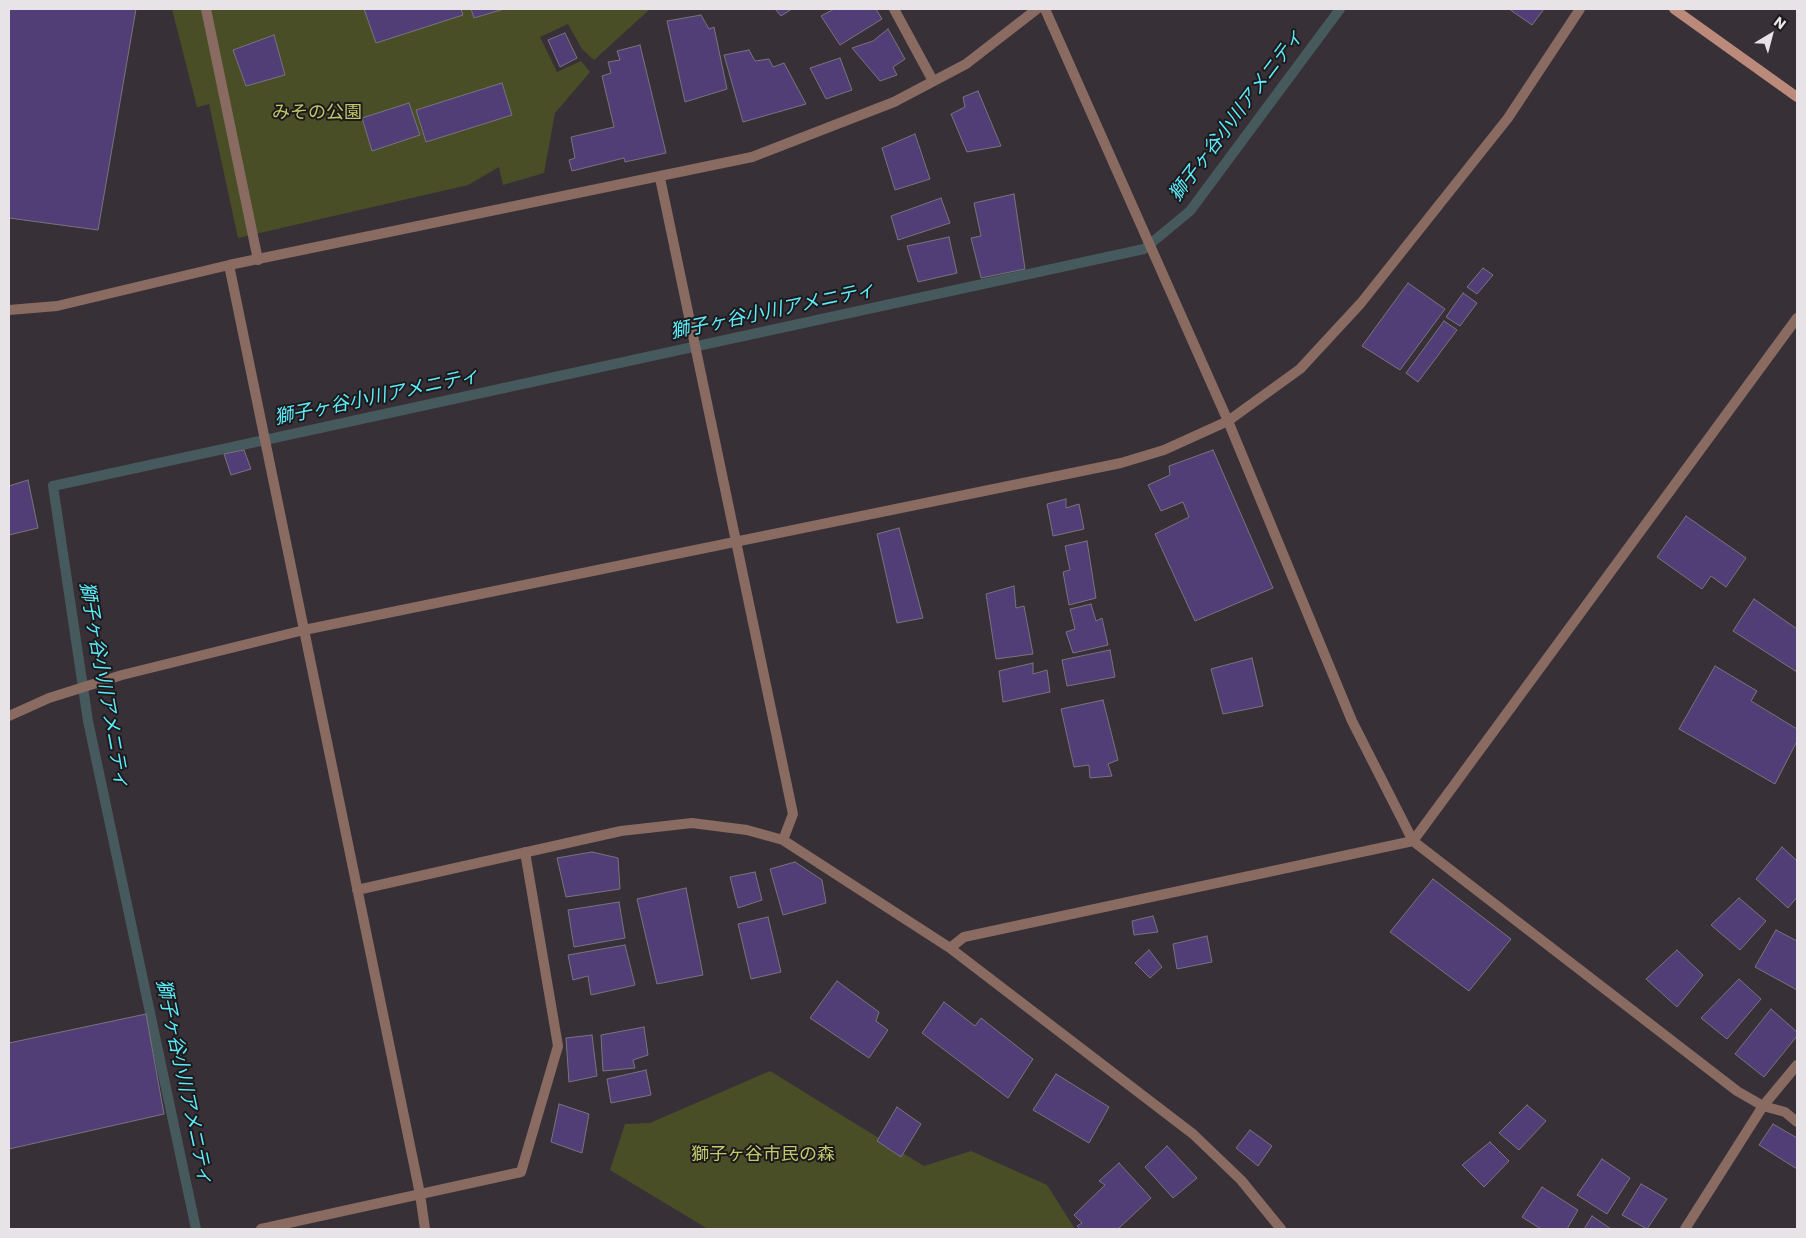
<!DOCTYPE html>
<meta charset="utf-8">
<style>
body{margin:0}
#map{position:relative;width:1806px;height:1238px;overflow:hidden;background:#383037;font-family:Poppins,sans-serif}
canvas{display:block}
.frame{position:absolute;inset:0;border:10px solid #e8e3e7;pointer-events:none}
.north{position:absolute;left:1746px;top:10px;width:50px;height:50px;-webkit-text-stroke:4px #1d1a1d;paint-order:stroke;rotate:37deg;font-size:14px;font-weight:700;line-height:20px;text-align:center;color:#e8e3e7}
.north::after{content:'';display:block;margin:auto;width:18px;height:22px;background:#e8e3e7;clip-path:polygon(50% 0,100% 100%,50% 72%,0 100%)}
</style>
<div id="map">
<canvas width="1806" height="1238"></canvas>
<div class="frame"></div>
<div class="north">N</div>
</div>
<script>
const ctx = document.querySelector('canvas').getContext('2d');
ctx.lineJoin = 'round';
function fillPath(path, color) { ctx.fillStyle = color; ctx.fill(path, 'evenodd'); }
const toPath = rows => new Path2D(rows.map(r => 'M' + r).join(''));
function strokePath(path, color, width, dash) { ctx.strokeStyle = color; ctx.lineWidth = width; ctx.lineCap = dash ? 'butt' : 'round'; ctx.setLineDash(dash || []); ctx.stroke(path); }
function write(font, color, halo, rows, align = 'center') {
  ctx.font = font + ' Poppins,"Noto Sans JP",sans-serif'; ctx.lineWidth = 4; ctx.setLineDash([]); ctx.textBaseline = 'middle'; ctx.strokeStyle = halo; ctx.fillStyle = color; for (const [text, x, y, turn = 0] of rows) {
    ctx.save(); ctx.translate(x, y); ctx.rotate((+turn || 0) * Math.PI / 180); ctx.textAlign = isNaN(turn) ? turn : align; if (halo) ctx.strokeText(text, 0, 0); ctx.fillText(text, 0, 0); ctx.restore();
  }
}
const green = toPath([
 [172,9,650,9,594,60,582,49,568,24,540,37,557,72,581,61,590,72,555,113,544,173,503,185,499,167,468,185,238,238,209,104,197,107],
 [770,1071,924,1166,971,1151,1047,1185,1075,1229,708,1229,610,1170,625,1124,650,1123]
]);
const stream = toPath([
 [196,1229,88,721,53,486,1144,249,1190,211,1340,9]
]);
const building = toPath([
 [9,9,136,9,98,230,9,218,9,9],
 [364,9,461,9,463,15,376,43,364,9],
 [471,9,504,9,474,18,471,9],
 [775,9,792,9,781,16,775,9],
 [834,9,876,9,882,19,840,45,821,16,834,9],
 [1509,9,1544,9,1532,25,1509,9],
 [701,15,709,29,714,27,727,89,685,102,667,21,701,15],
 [888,29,905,59,893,67,897,75,880,81,852,48,873,41,888,29],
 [565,33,577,58,560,67,548,40,565,33],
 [274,35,285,75,246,86,233,50,274,35],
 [640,45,666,153,625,162,624,158,572,171,569,160,575,158,571,137,614,127,602,76,611,73,608,62,620,60,617,51,640,45],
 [749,50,755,61,769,59,773,67,784,63,806,104,743,122,724,55,749,50],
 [840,58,852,90,826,99,810,68,840,58],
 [502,83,512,115,426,142,416,110,502,83],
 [978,91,1001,146,967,152,951,114,965,107,963,97,978,91],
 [409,103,420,135,372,151,362,118,409,103],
 [915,134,930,179,895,190,882,148,915,134],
 [1014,194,1025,269,981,278,971,238,981,236,974,203,1014,194],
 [941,198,950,223,898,240,891,216,941,198],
 [949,237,957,273,918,282,907,246,949,237],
 [1483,268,1493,275,1477,294,1467,287,1483,268],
 [1408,283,1445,309,1400,370,1362,346,1408,283],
 [1463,293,1477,303,1460,326,1446,317,1463,293],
 [1444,321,1457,330,1418,382,1406,373,1444,321],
 [244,450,251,469,231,475,224,454,244,450],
 [1213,450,1273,588,1195,621,1155,534,1189,517,1183,502,1161,511,1148,485,1170,475,1169,466,1213,450],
 [28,480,38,528,9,535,9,486,28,480],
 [1066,499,1066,508,1079,504,1084,529,1053,536,1047,504,1066,499],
 [1686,516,1746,558,1726,587,1711,576,1702,589,1657,557,1686,516],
 [899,528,923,618,897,623,877,534,899,528],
 [1087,541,1096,598,1069,605,1063,572,1070,570,1065,546,1087,541],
 [1014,586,1016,608,1024,606,1033,654,996,659,986,594,1014,586],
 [1754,599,1797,629,1797,672,1733,631,1754,599],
 [1091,604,1096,621,1102,618,1108,645,1073,653,1066,632,1075,629,1070,609,1091,604],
 [1110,650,1115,677,1067,686,1062,660,1110,650],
 [1252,658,1263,706,1223,714,1211,669,1252,658],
 [1033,663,1033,674,1047,670,1050,692,1003,702,999,671,1033,663],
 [1715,666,1757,691,1751,701,1797,729,1797,741,1775,784,1679,729,1715,666],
 [1103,700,1118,760,1108,764,1112,776,1090,778,1089,765,1074,767,1061,709,1103,700],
 [1782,847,1797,861,1797,897,1788,908,1756,879,1782,847],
 [592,852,618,858,620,889,566,897,557,858,592,852],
 [795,862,822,880,826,903,783,915,770,869,795,862],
 [755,872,762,900,738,908,730,877,755,872],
 [1433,879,1511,939,1469,991,1390,932,1433,879],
 [686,888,703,975,657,984,637,899,686,888],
 [1739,898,1766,921,1740,950,1711,925,1739,898],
 [619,902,625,938,574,947,568,910,619,902],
 [1153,916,1158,932,1134,935,1132,921,1153,916],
 [768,917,781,972,751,979,738,924,768,917],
 [1776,930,1797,941,1797,990,1755,967,1776,930],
 [1207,936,1212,962,1177,969,1173,944,1207,936],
 [625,945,635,985,591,995,588,976,573,980,568,955,625,945],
 [1149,950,1162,967,1150,978,1135,963,1149,950],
 [1677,950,1703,975,1677,1007,1646,979,1677,950],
 [1739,979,1761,999,1727,1039,1701,1018,1739,979],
 [837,981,879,1012,876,1021,888,1030,869,1058,810,1018,837,981],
 [944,1002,975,1026,981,1018,1033,1059,1008,1098,922,1033,944,1002],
 [1771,1009,1797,1032,1797,1036,1764,1077,1735,1054,1771,1009],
 [146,1014,164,1114,9,1149,9,1043,146,1014],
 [644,1027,648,1055,633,1060,635,1068,603,1071,601,1035,644,1027],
 [592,1035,597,1076,569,1082,566,1038,592,1035],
 [646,1070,651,1095,611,1103,607,1079,646,1070],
 [1056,1074,1109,1107,1089,1143,1033,1110,1056,1074],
 [559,1104,589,1114,582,1153,551,1142,559,1104],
 [1527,1105,1546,1121,1519,1150,1499,1133,1527,1105],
 [897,1107,921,1124,901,1157,877,1141,897,1107],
 [1773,1124,1797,1138,1797,1169,1759,1145,1773,1124],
 [1250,1130,1272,1146,1258,1166,1236,1148,1250,1130],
 [1490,1142,1509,1161,1484,1187,1462,1165,1490,1142],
 [1167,1146,1197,1178,1173,1198,1145,1167,1167,1146],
 [1602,1159,1630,1178,1607,1214,1577,1195,1602,1159],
 [1119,1163,1151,1198,1118,1229,1080,1229,1077,1226,1082,1223,1074,1215,1105,1185,1099,1181,1119,1163],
 [1641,1184,1667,1199,1647,1229,1622,1215,1641,1184],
 [1542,1187,1578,1210,1567,1229,1541,1229,1522,1217,1542,1187],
 [1592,1216,1611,1229,1584,1229,1592,1216]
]);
const lane = toPath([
 [206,9,258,260],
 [420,1194,425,1229]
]);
const street = toPath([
 [894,9,933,81],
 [1045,9,1228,421,1352,721,1413,841,1737,1091,1763,1106,1785,1112,1797,1122],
 [660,178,793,814,783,840],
 [229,265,420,1194],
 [9,310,57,306,229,265,752,157,894,102,966,64,1037,9],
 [9,716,49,698,122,675,304,630,1121,463,1164,450,1228,421,1300,369,1361,303,1508,118,1580,9],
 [357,890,621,831,692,823,747,830,783,840,950,948,1193,1134,1241,1180,1281,1229],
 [950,948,964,937,1413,841,1797,318],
 [261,1229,521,1172,558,1046,525,852],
 [1685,1229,1763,1106,1797,1065]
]);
const secondary = toPath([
 [1674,9,1797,97]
]);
const parkNames = [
 ["みその公園",317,113],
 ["獅子ヶ谷市民の森",763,1155]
];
const waterNames = [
 ["獅子ヶ谷小川アメニティ",1237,116,-53],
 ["獅子ヶ谷小川アメニティ",773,312,-12],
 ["獅子ヶ谷小川アメニティ",377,398,-12],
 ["獅子ヶ谷小川アメニティ",103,685,80],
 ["獅子ヶ谷小川アメニティ",183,1082,78]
];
fillPath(green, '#4a4e27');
strokePath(stream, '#465a5d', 10);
fillPath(building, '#523e76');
strokePath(building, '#77747e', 1);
strokePath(lane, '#8a6b62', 10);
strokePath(street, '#8a6b62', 10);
strokePath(secondary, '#bb8a7b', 10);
write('18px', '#c0ca68', '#1d1a1d', parkNames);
write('italic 19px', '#5bedfb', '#1d1a1d', waterNames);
</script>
